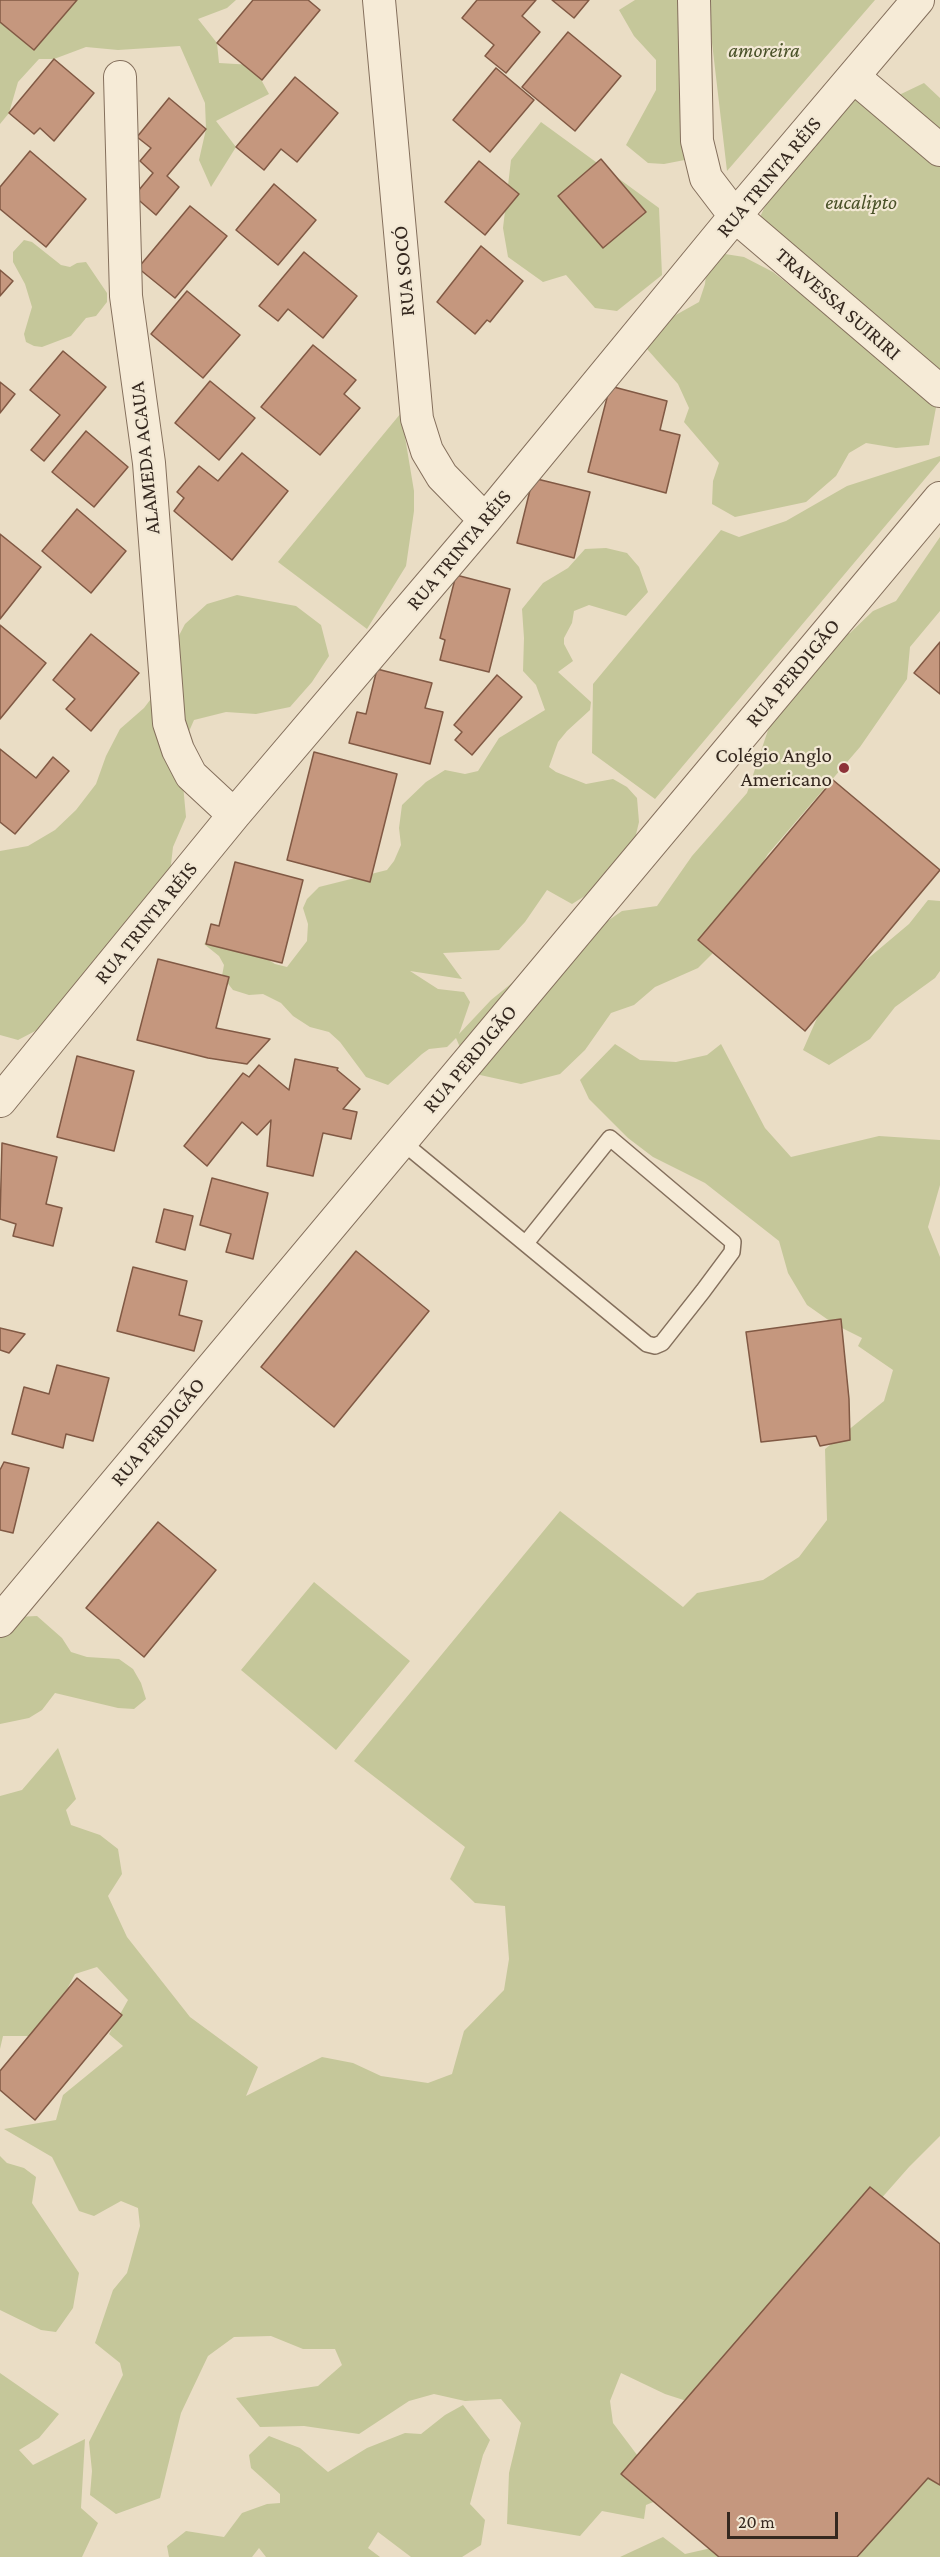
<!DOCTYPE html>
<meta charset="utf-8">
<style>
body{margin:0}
#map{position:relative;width:940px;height:2557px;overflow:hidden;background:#eaddc5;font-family:"Crimson Pro",serif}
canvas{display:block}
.scale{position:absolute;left:727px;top:2512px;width:111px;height:27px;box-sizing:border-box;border:3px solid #35281f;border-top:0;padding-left:8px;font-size:18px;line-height:21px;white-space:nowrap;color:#35281f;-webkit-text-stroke:4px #f2e8d4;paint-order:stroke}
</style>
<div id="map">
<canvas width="940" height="2557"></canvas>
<div class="scale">20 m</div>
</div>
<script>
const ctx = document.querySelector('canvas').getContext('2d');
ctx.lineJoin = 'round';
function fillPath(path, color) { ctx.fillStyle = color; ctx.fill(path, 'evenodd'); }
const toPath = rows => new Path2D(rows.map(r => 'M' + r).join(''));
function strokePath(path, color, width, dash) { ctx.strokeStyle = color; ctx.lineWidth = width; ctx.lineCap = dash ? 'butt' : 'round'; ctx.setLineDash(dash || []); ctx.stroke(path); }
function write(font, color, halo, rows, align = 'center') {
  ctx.font = font + ' "Crimson Pro",serif'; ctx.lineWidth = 4.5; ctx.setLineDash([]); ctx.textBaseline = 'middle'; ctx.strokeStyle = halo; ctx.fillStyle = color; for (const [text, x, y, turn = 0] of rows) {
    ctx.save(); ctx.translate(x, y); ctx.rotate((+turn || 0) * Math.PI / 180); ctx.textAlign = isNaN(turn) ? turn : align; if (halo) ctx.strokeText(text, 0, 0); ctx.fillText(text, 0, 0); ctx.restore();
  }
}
const green = toPath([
 [0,0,236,0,227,8,198,19,217,43,219,63,253,65,269,94,216,121,236,147,211,187,199,160,206,129,205,103,180,46,118,50,86,47,54,59,39,59,18,82,9,113,0,124],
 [635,0,692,0,695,158,664,164,648,163,626,145,656,90,656,60,634,36,619,10],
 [707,0,875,0,727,171],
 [924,83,940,98,940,373,760,217,772,191,854,93,876,106],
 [541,122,659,208,662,275,617,311,595,308,566,275,543,282,508,257,503,228,511,160],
 [24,240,32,242,61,265,70,267,77,263,86,262,107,293,107,302,96,316,86,318,71,336,42,347,34,346,26,342,24,334,32,307,25,284,13,262,13,252],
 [725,254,744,257,773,272,937,402,929,445,896,448,866,443,849,453,836,476,806,502,735,517,712,504,713,481,719,463,684,422,689,408,678,384,647,349,665,321,699,302,705,284,707,266],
 [401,413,414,491,414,511,406,566,367,629,278,562],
 [940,456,940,461,655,799,592,753,593,684,721,530,739,537,786,521,847,486],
 [940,537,940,611,910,647,907,679,860,747,768,854,728,919,714,952,698,968,655,987,634,1005,611,1013,585,1050,560,1074,521,1084,471,1073,456,1038,447,1047,429,1049,422,1054,388,1085,366,1077,340,1042,329,1032,310,1027,293,1016,281,1003,263,994,249,995,233,990,222,976,224,965,219,956,204,944,212,938,248,947,275,964,287,967,307,941,308,924,303,908,307,899,319,887,387,870,394,861,401,845,399,828,402,805,426,782,445,770,465,774,478,771,499,738,545,710,536,685,523,671,524,638,522,609,543,583,568,568,585,549,606,548,627,553,639,567,648,592,626,616,589,605,574,611,572,623,564,638,564,644,573,661,558,672,591,702,590,710,567,731,558,742,549,767,556,772,586,784,613,779,627,787,637,798,639,822,631,855,596,889,572,904,547,890,525,922,499,950,443,953,462,979,410,971,438,989,464,992,470,1002,459,1034,491,1000,523,974,534,972,622,911,657,906,692,856,747,793,778,700,825,642,850,633,873,611,896,601],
 [237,595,296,606,321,625,329,656,312,682,290,707,256,714,226,712,194,720,180,752,186,817,173,847,170,873,64,1016,18,1040,0,1035,0,851,28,846,55,830,76,810,96,784,106,756,120,729,144,708,163,683,171,651,185,624,207,604],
 [928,900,940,901,940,971,935,978,895,1007,870,1039,829,1065,803,1050,821,1009,865,961,909,924],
 [615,1044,640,1060,676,1062,707,1055,721,1044,765,1128,791,1157,879,1136,940,1140,940,1185,928,1227,940,1257,940,2136,909,2167,699,2405,665,2394,621,2373,610,2401,613,2423,668,2496,646,2505,644,2519,602,2511,580,2536,507,2524,509,2473,521,2423,501,2399,465,2401,434,2394,409,2401,359,2434,304,2426,260,2427,236,2398,318,2386,342,2365,335,2349,303,2349,271,2336,234,2337,208,2356,181,2413,160,2498,116,2514,90,2495,92,2471,89,2442,123,2375,120,2363,95,2343,113,2290,127,2273,140,2226,138,2208,121,2201,94,2216,79,2211,52,2157,4,2129,56,2120,63,2095,123,2046,109,2034,128,2000,97,1967,75,1974,55,2012,33,2036,3,2036,0,2049,0,1796,22,1790,58,1748,76,1799,66,1810,71,1825,100,1835,118,1849,122,1874,108,1896,127,1937,190,2017,258,2067,246,2096,322,2057,353,2063,381,2076,428,2083,452,2074,464,2031,504,1990,509,1959,505,1906,475,1903,450,1879,465,1847,354,1761,560,1511,683,1607,697,1593,763,1580,799,1557,827,1520,825,1449,884,1401,893,1370,858,1346,862,1338,834,1324,807,1305,788,1273,779,1241,705,1183,653,1157,628,1138,589,1099,580,1080],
 [314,1582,410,1661,336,1750,241,1670],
 [37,1616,62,1638,71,1652,87,1657,119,1659,133,1669,141,1683,146,1699,134,1709,118,1708,55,1693,42,1710,29,1718,0,1724,0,1626,16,1617],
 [0,2156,7,2163,24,2168,36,2177,32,2203,79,2273,73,2308,56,2332,41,2330,0,2310],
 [0,2373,59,2414,39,2438,19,2450,33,2465,85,2439,81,2508,98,2523,82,2557,0,2557],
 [463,2405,490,2440,483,2455,470,2504,485,2520,481,2545,462,2557,411,2557,378,2532,368,2548,380,2557,266,2557,259,2548,252,2557,169,2557,167,2546,186,2531,224,2537,242,2513,267,2504,280,2503,280,2494,251,2468,249,2455,269,2436,300,2448,328,2472,367,2448,405,2433,421,2434,445,2415],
 [940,2446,940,2557,858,2557,870,2539,895,2515,887,2474],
 [663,2537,685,2554,729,2544,720,2557,620,2557]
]);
const building = toPath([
 [0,0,77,0,34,50,0,22,0,0],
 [253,0,308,0,320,10,262,80,217,43,253,0],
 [477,0,536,0,522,16,540,32,506,73,485,56,494,45,462,18,477,0],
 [552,0,589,0,574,18,552,0],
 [568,32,621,76,575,131,522,87,568,32],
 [54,59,94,93,54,141,40,128,34,134,9,113,54,59],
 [496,68,534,100,490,152,453,120,496,68],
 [295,77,338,113,297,162,281,149,264,170,236,147,295,77],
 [169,98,206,129,167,176,179,187,156,215,134,196,153,173,140,161,151,148,137,137,169,98],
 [30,151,86,199,46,247,0,209,0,187,30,151],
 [601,159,646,212,603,248,558,196,601,159],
 [479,161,519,194,485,235,445,202,479,161],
 [274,184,316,220,278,265,236,230,274,184],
 [190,206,227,236,175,298,138,268,190,206],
 [481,246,523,281,490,322,487,320,475,334,437,302,481,246],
 [304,252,357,296,323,338,288,309,278,321,259,306,304,252],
 [0,270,13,281,0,296,0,270],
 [187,291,240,335,203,378,151,334,187,291],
 [313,345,356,380,344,394,360,408,320,455,261,407,313,345],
 [63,351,106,387,44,461,31,450,60,415,30,390,63,351],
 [210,381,255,418,219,460,175,423,210,381],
 [0,382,15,394,0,413,0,382],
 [610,386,667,401,660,430,680,435,666,493,588,472,610,386],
 [86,431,128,467,94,507,52,472,86,431],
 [242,453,288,491,232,560,174,511,184,498,177,492,199,466,218,481,242,453],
 [533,478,590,492,574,558,517,543,533,478],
 [77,509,126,551,91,593,42,551,77,509],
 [0,534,41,567,0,619,0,534],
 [456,575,510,589,489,672,440,660,445,640,440,638,456,575],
 [0,625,46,663,0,719,0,625],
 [91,634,139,673,91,731,66,709,75,699,53,680,91,634],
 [940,642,940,694,914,673,940,642],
 [377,669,432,683,425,708,443,712,430,764,349,743,357,712,366,714,377,669],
 [497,675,522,697,472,755,455,740,462,732,454,725,497,675],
 [0,749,36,778,53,757,69,771,15,834,0,822,0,749],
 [314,752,397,774,370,882,287,860,314,752],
 [833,780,940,870,805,1031,698,940,833,780],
 [235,862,303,880,282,963,206,944,211,924,219,926,235,862],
 [158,959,229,977,216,1028,270,1039,247,1064,208,1058,137,1040,158,959],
 [77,1056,134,1071,114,1151,57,1137,77,1056],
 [295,1059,338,1068,337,1070,360,1089,343,1109,357,1112,351,1139,323,1133,313,1176,267,1166,271,1120,257,1135,242,1122,207,1166,184,1146,243,1073,249,1077,259,1065,289,1090,295,1059],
 [2,1143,57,1157,46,1204,62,1208,53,1246,13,1236,16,1224,0,1219,2,1143],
 [212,1178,268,1193,253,1259,226,1252,231,1234,200,1225,212,1178],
 [164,1209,193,1216,185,1250,156,1242,164,1209],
 [356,1251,429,1311,334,1427,261,1367,356,1251],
 [133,1267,187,1281,179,1315,202,1321,194,1351,117,1331,133,1267],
 [841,1319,849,1399,850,1440,820,1446,816,1436,761,1442,746,1332,841,1319],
 [0,1328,25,1334,9,1353,0,1350,0,1328],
 [57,1365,109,1378,93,1441,66,1434,63,1448,12,1434,24,1387,49,1394,57,1365],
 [4,1462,29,1468,13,1533,0,1530,0,1470,4,1462],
 [158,1522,216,1570,144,1657,86,1608,158,1522],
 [77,1978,122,2015,35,2120,0,2090,0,2071,77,1978],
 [870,2187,940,2244,940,2485,928,2478,857,2557,719,2557,621,2474,870,2187]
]);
const lane = toPath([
 [401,1141,647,1344,655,1346,662,1343,703,1291,732,1252,733,1242,610,1138,526,1243]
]);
const street = toPath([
 [379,0,417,419,427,451,442,476,485,520],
 [694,0,697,141,706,178,735,216,940,391],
 [120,77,126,296,149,463,169,723,178,750,191,775,234,815],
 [854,77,940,150],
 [0,1101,234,815,485,520,735,216,918,0],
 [0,1621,940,498]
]);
const markers = [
 [844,768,6,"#8d3238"]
];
const parkNames = [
 ["amoreira",764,51],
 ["eucalipto",861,203]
];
const streetNames = [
 ["RUA TRINTA RÉIS",769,177,-50],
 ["RUA SOCÓ",404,271,-95],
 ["TRAVESSA SUIRIRI",838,304,41],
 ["ALAMEDA ACAUA",145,458,-96],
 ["RUA TRINTA RÉIS",459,550,-50],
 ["RUA PERDIGÃO",793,673,-50],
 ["RUA TRINTA RÉIS",146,923,-51],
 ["RUA PERDIGÃO",470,1059,-50],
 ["RUA PERDIGÃO",158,1432,-50]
];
const poiNames = [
 ["Colégio Anglo",832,756],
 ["Americano",832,780]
];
fillPath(green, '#c5c79a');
fillPath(building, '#c5977e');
strokePath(building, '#815944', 1.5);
strokePath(lane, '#846f5c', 18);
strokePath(street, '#846f5c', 34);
strokePath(lane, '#f6ebd7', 15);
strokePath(street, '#f6ebd7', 32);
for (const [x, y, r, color] of markers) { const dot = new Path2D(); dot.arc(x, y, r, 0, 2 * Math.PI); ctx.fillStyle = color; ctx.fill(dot); strokePath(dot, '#f2e8d4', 2); }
write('italic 21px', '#485027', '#f2e8d4', parkNames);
write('21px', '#35281f', '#f2e8d4', streetNames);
write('21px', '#35281f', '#f2e8d4', poiNames, 'right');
</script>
